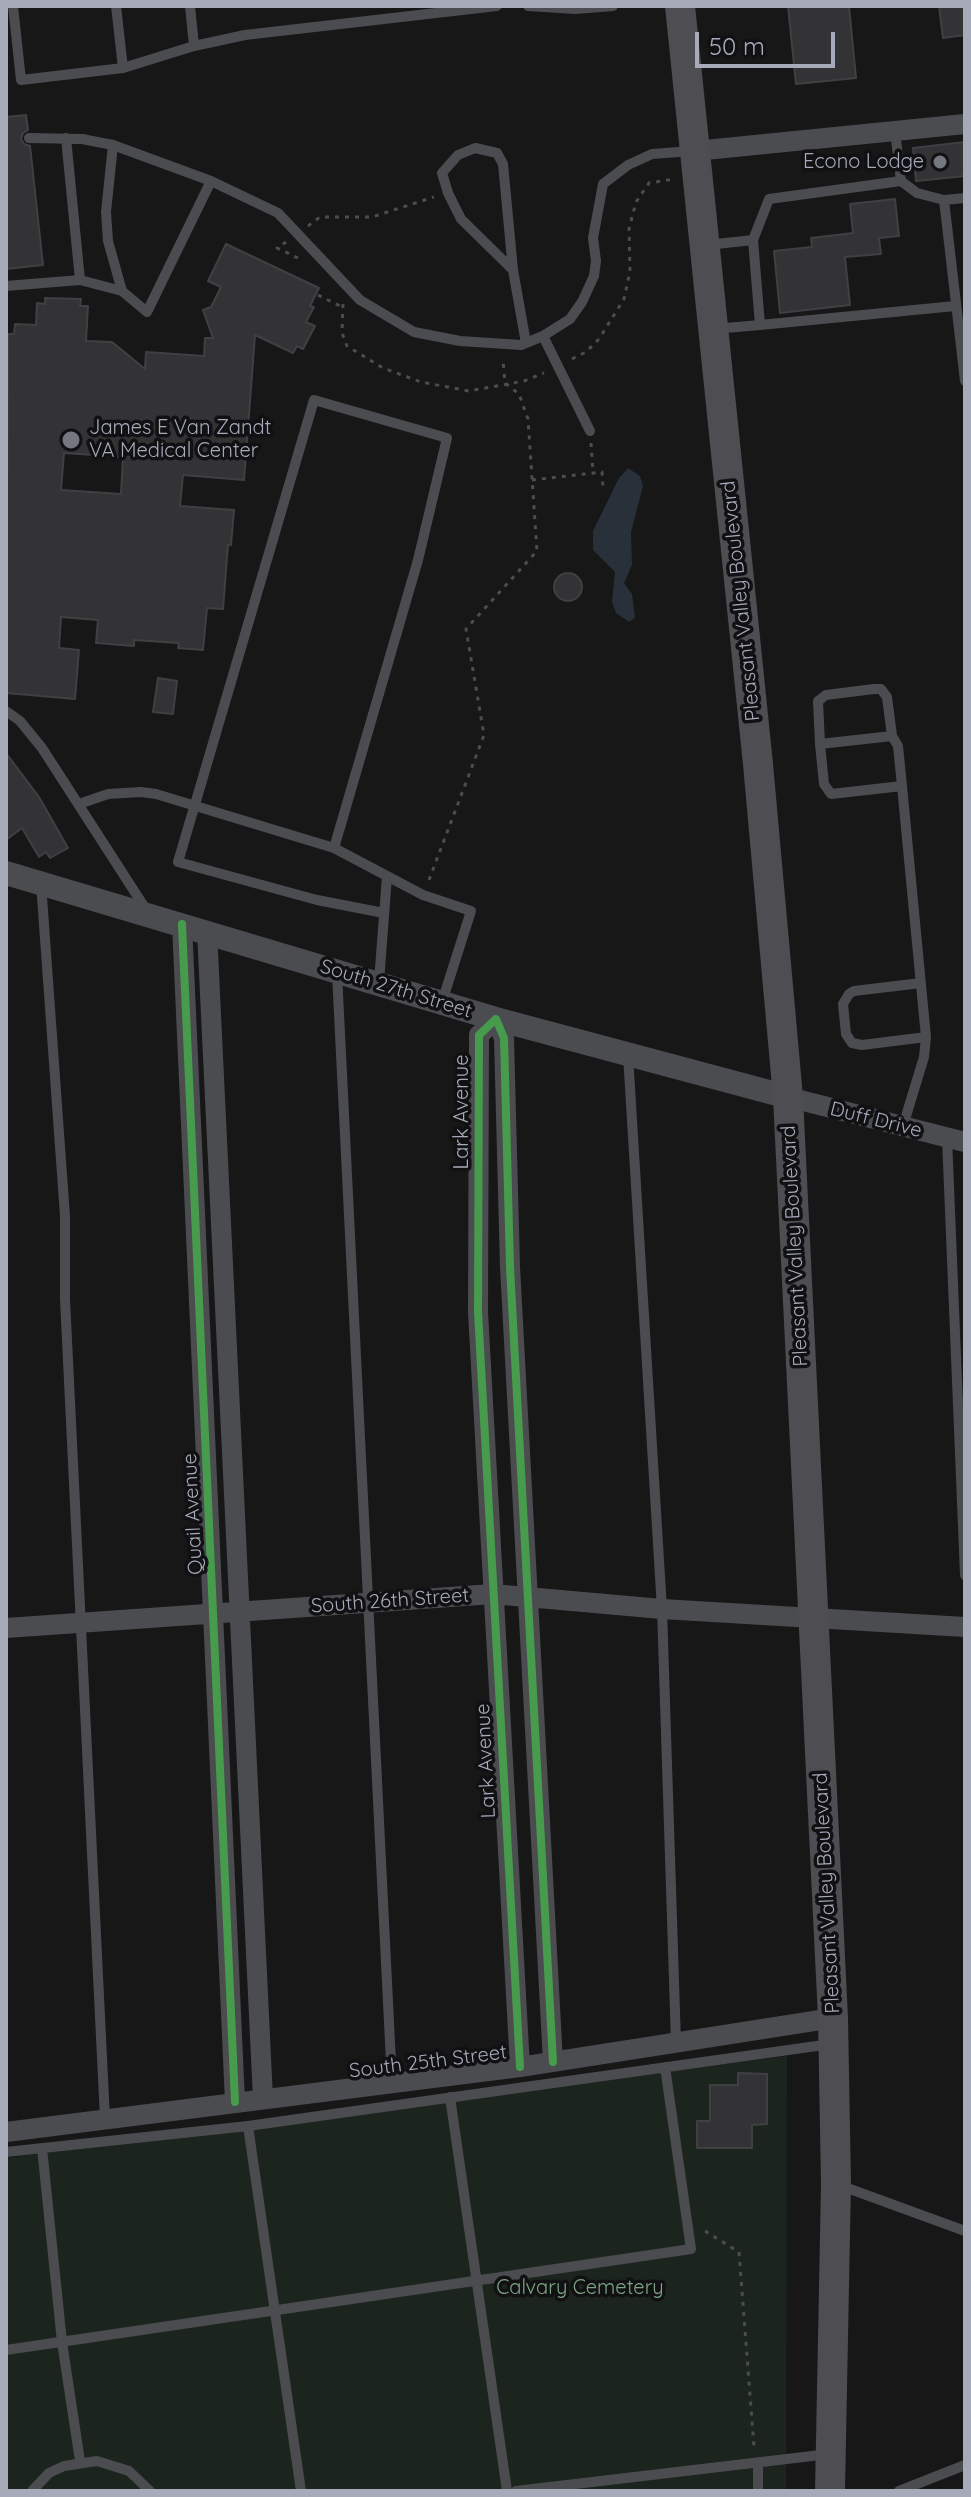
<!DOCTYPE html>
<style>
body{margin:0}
#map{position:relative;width:971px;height:2497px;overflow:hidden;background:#171717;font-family:Quicksand,sans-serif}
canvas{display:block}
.frame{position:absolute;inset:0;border:8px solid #a6aab9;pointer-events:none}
.scale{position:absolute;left:695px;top:32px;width:140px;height:36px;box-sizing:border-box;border:4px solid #a6aab9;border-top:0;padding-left:10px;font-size:24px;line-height:28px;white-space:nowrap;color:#a6aab9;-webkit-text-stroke:6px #111113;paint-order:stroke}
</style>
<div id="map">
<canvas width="971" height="2497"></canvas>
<div class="frame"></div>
<div class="scale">50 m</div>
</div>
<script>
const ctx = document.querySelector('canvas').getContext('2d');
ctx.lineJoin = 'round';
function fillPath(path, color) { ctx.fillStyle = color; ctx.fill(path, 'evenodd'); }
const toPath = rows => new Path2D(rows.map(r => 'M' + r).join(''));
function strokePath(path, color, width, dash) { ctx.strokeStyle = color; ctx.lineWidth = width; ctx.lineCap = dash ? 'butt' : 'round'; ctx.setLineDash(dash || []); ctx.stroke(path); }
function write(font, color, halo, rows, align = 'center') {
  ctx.font = font + ' Quicksand,sans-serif'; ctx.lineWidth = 7; ctx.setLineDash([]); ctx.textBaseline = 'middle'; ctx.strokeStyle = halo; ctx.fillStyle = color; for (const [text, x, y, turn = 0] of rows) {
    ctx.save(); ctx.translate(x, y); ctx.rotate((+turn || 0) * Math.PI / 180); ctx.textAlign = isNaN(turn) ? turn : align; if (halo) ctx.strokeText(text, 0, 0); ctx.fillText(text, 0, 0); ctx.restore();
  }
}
const green = toPath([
 [787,2056,786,2491,6,2491,6,2158]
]);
const water = toPath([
 [628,468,640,476,643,486,631,532,632,565,624,583,632,594,635,618,629,622,616,613,612,602,615,572,593,550,593,531,619,478]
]);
const building = toPath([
 [788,6,849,6,856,78,796,84,788,6],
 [939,6,965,6,965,35,943,38,939,6],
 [26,115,28,130,23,133,21,139,24,144,30,146,43,265,6,269,6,117,26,115],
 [965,142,965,176,916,181,913,148,965,142],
 [895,199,899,236,879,238,881,254,845,257,850,305,780,313,774,251,812,247,811,238,853,233,850,204,895,199],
 [226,244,319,288,310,306,314,307,306,322,315,326,303,349,297,346,293,353,255,335,244,480,183,475,180,506,234,510,231,545,228,545,223,609,207,608,203,650,178,648,179,643,134,640,134,646,96,643,98,620,61,617,59,648,79,650,75,699,6,693,8,334,14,334,15,324,36,325,37,303,45,304,45,298,81,299,80,306,88,306,86,341,112,342,145,369,146,352,204,356,205,338,213,338,203,310,211,307,221,287,208,281,226,244],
 [64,453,123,457,121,494,61,490,64,453],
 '554 587a14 14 0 1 1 28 0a14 14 0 1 1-28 0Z',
 [158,678,177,681,173,714,153,712,158,678],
 [6,753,39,797,68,848,50,858,46,852,39,857,22,828,6,840,6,753],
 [738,2073,767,2074,767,2124,752,2125,752,2148,697,2148,697,2121,710,2121,710,2085,738,2085,738,2073]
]);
const path = toPath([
 [308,226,320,217,372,217,434,197],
 [286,242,277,248,300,259],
 [318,295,342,307],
 [343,304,342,333,347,346,383,368,421,382,469,391,524,381,544,373],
 [572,359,586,352,599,339,624,299,630,271,629,229,636,202,649,183,675,179],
 [591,443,593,472],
 [532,480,602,472,603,488],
 [429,880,484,735,466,629,537,551,528,419,519,394,505,383,503,360],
 [705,2231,739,2252,754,2447]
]);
const service = toPath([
 [13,6,21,80,123,68,194,46,245,35,497,6],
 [116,6,123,68],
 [190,6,194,46],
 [528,6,575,9,613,6],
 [895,131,901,181,917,193,944,200,965,198],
 [29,138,82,139,113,145,211,181,278,213,360,300,414,332,460,341,521,345,543,336,570,319,582,302,594,276,596,261,593,238,603,184,628,165,652,154,692,151],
 [66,138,80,280,122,291],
 [113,145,106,212,108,241,122,291,147,312,211,181],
 [901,181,769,199,753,240,760,325,955,306],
 [944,200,965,381],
 [707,245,753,240],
 [513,270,461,219,448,193,442,173,458,155,475,148,497,153,503,164,513,270,526,343],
 [6,286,80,280],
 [714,329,760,325],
 [543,336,590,431],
 [6,711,20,721,42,748,147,911],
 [820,744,818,701,826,695,874,689,881,689,887,697,892,736],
 [902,786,831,794,824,784,820,744,892,736,898,746,902,786,926,1037,924,1057,903,1126],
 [79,804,108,794,141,792,156,794,334,848,423,895,471,911,442,1002],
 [334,848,418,560,447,438,314,400,178,862,317,900,384,913],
 [41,883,65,1216,65,1299,105,2119],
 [337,973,392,2083],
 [379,982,387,876],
 [921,983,854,991,849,994,843,1004,846,1034,852,1043,862,1045,926,1037],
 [628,1055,662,1609,676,2043],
 [947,1138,965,1575],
 [450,2097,507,2491],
 [42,2148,62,2342,80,2461],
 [6,2152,248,2126],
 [839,2185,965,2231],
 [6,2350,691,2249,665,2067],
 [758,2464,758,2491],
 [32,2491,49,2473,64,2466,97,2461,129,2471,150,2491],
 [301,2491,248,2126,831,2044],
 [516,2491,829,2454],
 [899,2491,965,2465]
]);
const minor = toPath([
 [695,151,965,124],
 [182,924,235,2102],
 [207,931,263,2099],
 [788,1097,965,1142],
 [6,1628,493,1594,662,1609,965,1627],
 [520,2067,478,1312,479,1035,496,1019,504,1038,510,1267,553,2062],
 [6,2132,520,2067,833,2018]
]);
const tertiary = toPath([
 [6,873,496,1019,788,1097]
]);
const primary = toPath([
 [680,6,758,764,788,1097,833,2018,836,2184,830,2491]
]);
const cycleway = toPath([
 [182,924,235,2102],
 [520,2067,478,1312,479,1035,496,1019,504,1038,510,1267,553,2062]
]);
const markers = [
 [940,162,8,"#747780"],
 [71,440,10,"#747780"]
];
const poiNames = [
 ["Econo Lodge",924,162],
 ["James E Van Zandt",89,428,"left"],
 ["VA Medical Center",89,451,"left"]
];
const streetNames = [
 ["Pleasant Valley Boulevard",741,601,-96],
 ["South 27th Street",396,989,17],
 ["Lark Avenue",462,1112,-90],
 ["Duff Drive",876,1120,14],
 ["Pleasant Valley Boulevard",795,1246,-93],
 ["Quail Avenue",193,1514,-93],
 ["South 26th Street",390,1601,-4],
 ["Lark Avenue",486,1761,-93],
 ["Pleasant Valley Boulevard",827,1893,-93],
 ["South 25th Street",428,2062,-7]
];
const parkNames = [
 ["Calvary Cemetery",580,2288]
];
fillPath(green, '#1c241e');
fillPath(water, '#28303a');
fillPath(building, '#333335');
strokePath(building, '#3f4043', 2);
strokePath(path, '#4c4d51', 3, [4, 6]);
strokePath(service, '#4a4c50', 10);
strokePath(minor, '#4a4c50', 20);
strokePath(tertiary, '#4a4c50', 24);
strokePath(primary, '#4d4d52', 30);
strokePath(cycleway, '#469c4c', 8);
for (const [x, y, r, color] of markers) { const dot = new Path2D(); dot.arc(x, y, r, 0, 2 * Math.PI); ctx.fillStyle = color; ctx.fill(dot); strokePath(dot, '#111113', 3); }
write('20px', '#a6aab9', '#111113', poiNames, 'right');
write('20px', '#a6aab9', '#111113', streetNames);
write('20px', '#7ca683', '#111113', parkNames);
</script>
